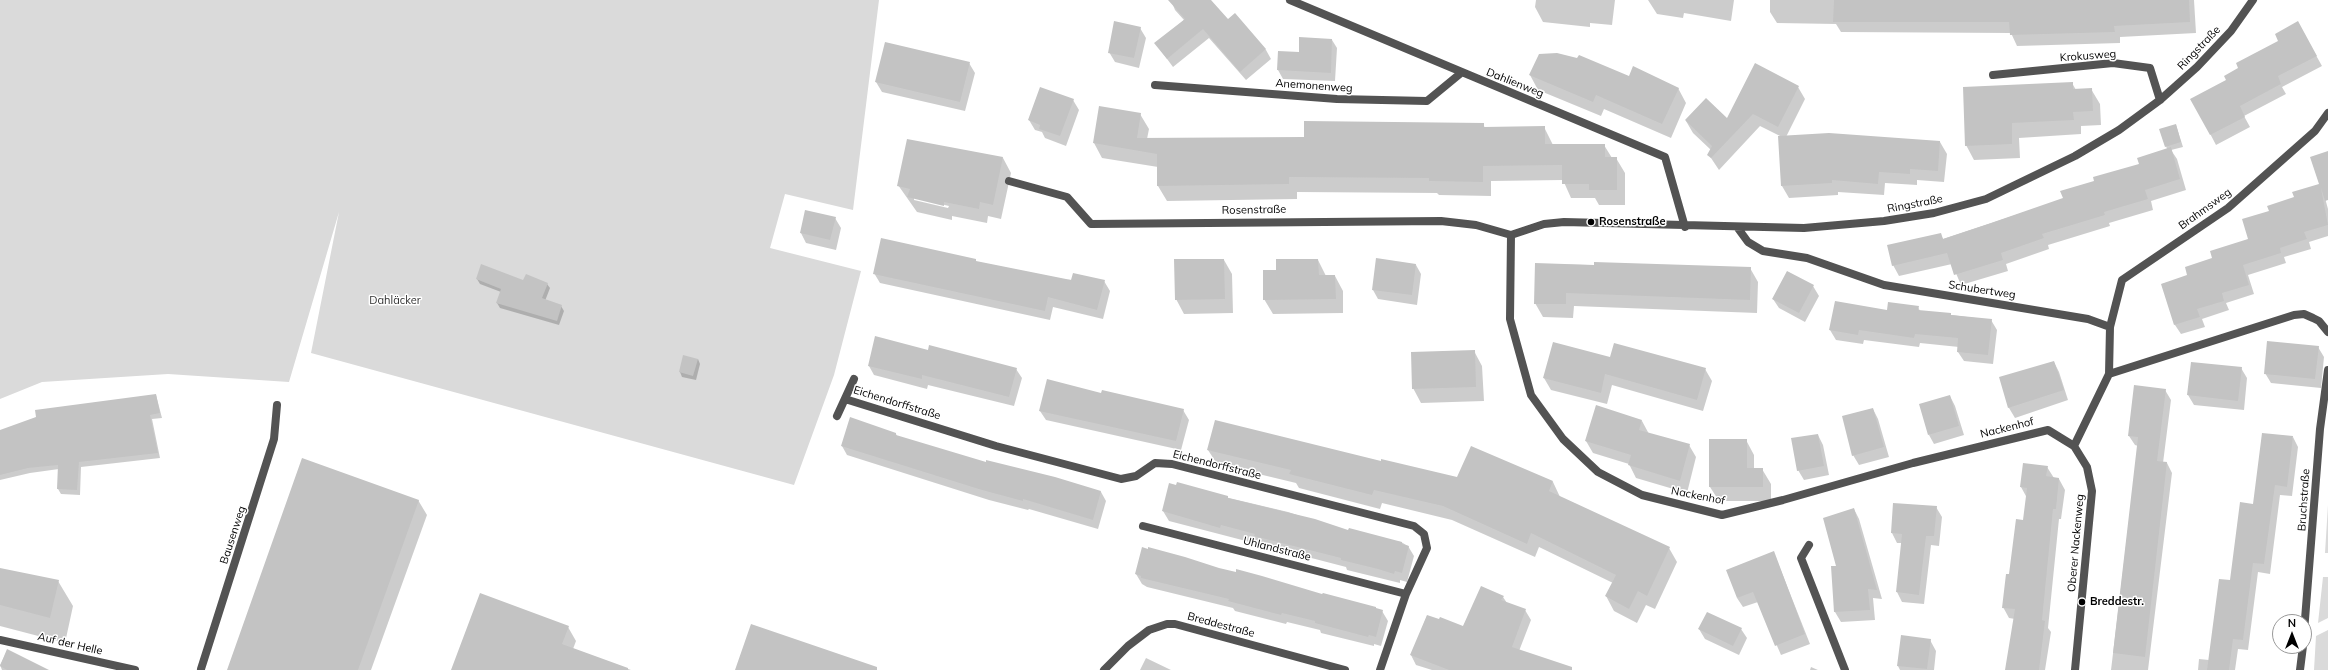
<!DOCTYPE html>
<meta charset="utf-8">
<style>
body{margin:0}
#map{position:relative;width:2328px;height:670px;overflow:hidden;background:#fff;font-family:Mulish,sans-serif}
canvas{display:block}
.north{position:absolute;left:2272px;top:614px;width:40px;height:40px;box-sizing:border-box;background:#fff;border:1px solid #999;border-radius:50%;rotate:0deg;font-size:11px;font-weight:700;line-height:16px;text-align:center;color:#000}
.north::after{content:'';display:block;margin:auto;width:14px;height:18px;background:#000;clip-path:polygon(50% 0,100% 100%,50% 72%,0 100%)}
</style>
<div id="map">
<canvas width="2328" height="670"></canvas>
<div class="north">N</div>
</div>
<script>
const ctx = document.querySelector('canvas').getContext('2d');
ctx.lineJoin = 'round';
function fillPath(path, color) { ctx.fillStyle = color; ctx.fill(path, 'evenodd'); }
const toPath = rows => new Path2D(rows.map(r => 'M' + r).join(''));
function strokePath(path, color, width, dash) { ctx.strokeStyle = color; ctx.lineWidth = width; ctx.lineCap = dash ? 'butt' : 'round'; ctx.setLineDash(dash || []); ctx.stroke(path); }
function write(font, color, halo, rows, align = 'center') {
  ctx.font = font + ' Mulish,sans-serif'; ctx.lineWidth = 3; ctx.setLineDash([]); ctx.textBaseline = 'middle'; ctx.strokeStyle = halo; ctx.fillStyle = color; for (const [text, x, y, turn = 0] of rows) {
    ctx.save(); ctx.translate(x, y); ctx.rotate((+turn || 0) * Math.PI / 180); ctx.textAlign = isNaN(turn) ? turn : align; if (halo) ctx.strokeText(text, 0, 0); ctx.fillText(text, 0, 0); ctx.restore();
  }
}
const green = toPath([
 [0,0,879,0,853,210,785,194,770,248,861,271,834,375,794,485,311,353,339,212,289,382,168,374,42,382,0,399],
 [2328,505,2328,553,2325,553],
 [2323,577,2328,577,2328,618,2318,623],
 [2328,630,2328,670,2314,670,2316,636]
]);
const shadow = toPath([
 [1210,0,1228,20,1235,15,1266,50,1271,59,1246,80,1209,38,1173,67,1156,44,1184,20,1175,10,1171,0],
 [1536,0,1615,0,1612,25,1590,23,1590,27,1543,22,1535,7],
 [1648,0,1734,0,1731,21,1684,13,1683,18,1657,14],
 [1770,0,2194,0,2196,33,2120,37,2120,43,2017,46,2011,33,1841,32,1836,24,1777,23,1770,12],
 [1140,28,1146,38,1139,68,1115,62,1109,52],
 [2303,32,2322,66,2282,87,2286,94,2244,116,2250,127,2216,145,2192,99,2227,81],
 [1332,40,1337,48,1335,81,1283,79,1278,70],
 [969,63,975,73,965,111,882,92,876,82],
 [1530,75,1629,77,1678,88,1686,103,1671,138,1604,109,1601,116,1538,90],
 [2072,83,2076,90,2091,89,2100,104,2101,125,2081,126,2081,134,2019,138,2020,158,1974,160,1966,145],
 [1798,87,1805,99,1786,137,1940,142,1947,154,1944,182,1917,180,1917,185,1885,183,1884,195,1838,192,1838,195,1789,198,1782,186,1779,137,1782,137,1760,126,1719,170,1709,155,1711,150,1693,133,1686,121,1727,119],
 [1073,100,1079,110,1066,146,1045,138,1042,132,1035,130,1029,120],
 [1140,114,1149,129,1147,139,1305,138,1483,124,1485,128,1544,127,1553,145,1604,145,1612,158,1616,158,1625,173,1625,205,1599,205,1595,198,1571,198,1563,180,1491,181,1491,196,1439,195,1437,193,1297,192,1297,199,1167,201,1158,186,1158,167,1102,158,1094,143],
 [2176,125,2183,147,2171,150,2177,159,2186,190,2151,201,2153,210,2109,223,2110,226,2048,245,2049,249,2006,264,2008,271,1961,285,1952,264,1899,276,1893,265,1940,234,1943,239,2064,199,2096,182,2140,164,2167,149,2166,146],
 [2328,152,2328,197,2325,198,2328,209,2328,236,2309,242,2311,249,2284,257,2286,263,2248,275,2254,294,2226,303,2229,310,2202,319,2205,327,2181,334,2175,325,2162,284,2188,276,2249,240,2270,212,2320,185],
 [1003,158,1011,173,1001,219,988,216,987,223,952,216,952,220,917,212,898,185],
 [914,198,949,206,948,208,914,200],
 [835,218,841,228,836,250,806,243,801,233],
 [1224,260,1232,274,1233,313,1184,314,1176,299],
 [1318,260,1326,276,1335,276,1343,291,1343,313,1273,314,1264,299,1277,271],
 [1536,264,1750,268,1758,282,1757,313,1574,306,1573,318,1543,317,1535,303],
 [1416,265,1421,274,1417,305,1378,299,1373,290],
 [1788,272,1813,286,1819,296,1805,322,1779,308,1773,299],
 [874,273,1104,281,1110,291,1103,319,1053,307,1050,320,880,283],
 [477,279,547,284,550,288,545,301,561,306,564,311,559,325,500,308,497,303,501,292,480,284],
 [1918,307,1920,311,1991,320,1997,330,1993,364,1964,361,1958,352,1959,347,1920,343,1919,347,1864,340,1863,344,1836,340,1830,330,1888,311],
 [2318,347,2324,357,2321,388,2271,383,2265,373],
 [928,351,1016,369,1022,378,1014,406,928,385,927,389,874,375,869,366],
 [1474,351,1482,366,1484,401,1421,403,1413,388],
 [1611,358,1705,369,1712,381,1703,411,1612,385,1607,404,1551,390,1544,378],
 [698,359,700,364,696,380,682,377,680,372],
 [2054,362,2059,372,2068,400,2015,418,2009,408,2000,378],
 [2241,368,2247,378,2244,410,2194,405,2188,395],
 [2165,390,2171,400,2163,463,2167,463,2172,473,2148,670,2111,670,2138,446,2135,445,2129,436],
 [1102,394,1183,410,1189,420,1181,450,1046,420,1040,411],
 [156,395,162,418,152,419,160,458,81,467,80,495,61,494,58,489,59,469,30,473,0,480,0,431],
 [1950,396,1955,406,1964,435,1934,444,1929,435],
 [1873,409,1878,419,1889,457,1859,465,1853,455],
 [1642,421,1649,434,1689,445,1696,457,1687,493,1636,478,1629,464,1593,453,1586,441],
 [896,434,897,436,986,463,1101,492,1106,501,1098,529,1029,509,1028,510,989,500,847,455,842,446],
 [1818,435,1823,445,1829,475,1804,480,1798,470],
 [2293,437,2298,447,2292,496,2280,495,2270,574,2258,572,2248,650,2238,649,2235,670,2198,670,2199,659,2209,660,2254,505],
 [1746,440,1754,455,1754,469,1762,469,1771,484,1771,501,1719,501,1710,487],
 [1208,450,1382,463,1458,478,1553,482,1560,497,1669,548,1677,562,1655,609,1646,605,1637,623,1614,611,1606,596,1613,583,1539,547,1535,557,1452,520,1382,503,1380,509,1299,488,1296,483,1217,464],
 [2047,467,2054,478,2059,479,2065,490,2061,519,2059,519,2048,628,2051,632,2045,670,2006,670,2015,619,2009,618,2003,607,2024,521,2027,498,2021,487],
 [1170,484,1288,512,1349,532,1401,542,1408,546,1414,556,1407,582,1400,580,1400,583,1347,570,1346,567,1169,521,1163,511],
 [418,500,427,515,371,670,231,670],
 [1936,507,1942,517,1939,546,1931,545,1924,604,1902,602,1897,592,1902,543,1897,543,1892,533],
 [1854,509,1859,519,1882,599,1873,598,1875,620,1841,622,1835,612,1838,567],
 [1774,553,1810,644,1781,655,1758,602,1743,607,1737,598],
 [0,569,58,581,73,606,65,643,0,626],
 [1219,569,1382,611,1388,621,1381,646,1374,644,1374,646,1321,633,1320,630,1287,622,1286,624,1235,611,1233,608,1147,587,1142,584,1136,574],
 [1482,587,1503,597,1507,603,1525,610,1531,620,1519,651,1558,670,1432,670,1416,665,1411,655,1427,616,1463,627],
 [568,627,576,641,573,649,631,670,452,670],
 [1699,629,1741,629,1747,638,1739,655,1705,639],
 [1930,640,1936,651,1934,670,1900,670,1898,666],
 [7,651,46,670,2,670,0,665],
 [1146,658,1171,670,1140,670],
 [1811,667,1818,670,1810,670]
]);
const building = toPath([
 [1168,0,1211,0,1228,19,1235,13,1266,49,1240,72,1203,29,1167,59,1154,43,1185,19],
 [1834,0,2189,0,2190,22,2114,26,2115,32,2010,35,2009,22,1833,22],
 [1114,21,1141,27,1134,58,1108,53],
 [2298,21,2317,56,2278,76,2281,84,2240,106,2245,117,2210,135,2190,99,2226,80,2224,76,2238,68,2236,63,2278,41,2275,34],
 [1299,37,1332,39,1331,73,1277,70,1278,51,1299,52],
 [885,42,970,62,960,102,875,82],
 [1557,53,1577,58,1579,55,1629,76,1633,66,1679,88,1662,124,1596,95,1593,102,1529,75,1539,54],
 [1755,63,1799,86,1778,127,1753,114,1711,158,1707,155,1712,146,1685,120,1706,98,1727,118],
 [2073,82,2073,89,2092,88,2093,111,2073,112,2074,120,2012,123,2012,144,1965,146,1963,87],
 [1040,87,1074,99,1060,136,1039,129,1040,125,1028,120],
 [1099,106,1141,113,1137,138,1304,137,1304,121,1484,123,1484,127,1545,126,1545,144,1605,144,1605,157,1617,157,1617,190,1589,190,1589,184,1562,184,1562,165,1483,166,1483,182,1429,181,1429,178,1289,177,1289,184,1157,186,1157,154,1093,143],
 [2176,124,2181,142,2165,147,2159,129],
 [1829,133,1940,141,1938,171,1910,169,1910,174,1879,172,1878,184,1832,180,1832,183,1781,186,1778,136],
 [907,139,1003,157,993,205,980,202,979,209,944,202,944,206,907,197,910,189,897,186],
 [2171,147,2180,179,2145,190,2148,199,2104,212,2105,215,2042,234,2044,238,2001,253,2003,260,1954,275,1947,253,1892,266,1887,245,1941,233,1943,239,1991,223,2063,198,2060,191,2094,181,2093,177,2139,164,2137,158],
 [2328,151,2328,200,2325,201,2321,188,2328,225,2304,232,2307,239,2280,248,2281,253,2243,265,2249,285,2222,293,2224,301,2197,309,2200,317,2174,325,2161,284,2187,275,2185,267,2212,258,2210,251,2248,239,2242,219,2269,211,2267,206,2294,197,2292,192,2319,184,2310,157],
 [805,210,836,217,830,240,800,233],
 [881,238,976,259,976,261,1071,280,1073,273,1105,280,1097,310,1048,297,1045,311,873,274],
 [1376,258,1416,264,1412,295,1372,290],
 [1174,259,1224,259,1225,299,1175,300],
 [1276,259,1318,259,1319,275,1335,275,1336,299,1263,300,1263,270,1276,270],
 [1594,262,1751,267,1750,300,1566,293,1566,304,1534,304,1535,263,1594,265],
 [481,264,523,280,526,274,548,283,542,298,562,305,557,321,496,303,501,289,476,279],
 [1787,271,1814,285,1799,313,1772,299],
 [1835,301,1887,310,1888,302,1919,306,1918,310,1951,313,1951,315,1992,319,1988,355,1957,352,1958,338,1915,334,1914,338,1859,330,1858,335,1829,330],
 [875,336,928,350,929,345,1017,368,1009,397,922,375,922,379,868,366],
 [2267,341,2319,346,2315,379,2264,374],
 [1553,342,1610,357,1614,343,1706,368,1697,400,1605,374,1601,393,1543,378],
 [1475,350,1476,387,1412,389,1411,352],
 [683,355,698,359,693,376,679,372],
 [2054,361,2064,390,2008,408,1999,377],
 [2191,362,2242,367,2238,401,2187,395],
 [1047,379,1101,393,1102,390,1184,409,1176,441,1039,411],
 [2134,385,2166,389,2157,461,2167,462,2145,657,2113,653,2138,437,2128,436],
 [156,394,160,413,150,415,158,453,79,462,77,490,57,489,58,465,28,468,0,475,0,430,36,417,35,410],
 [1950,395,1959,426,1928,435,1919,404],
 [1596,405,1642,420,1639,430,1690,444,1680,481,1628,465,1631,455,1585,441],
 [1873,408,1884,447,1852,456,1842,416],
 [850,417,896,433,896,435,986,462,986,460,1055,477,1101,491,1093,520,1023,499,1023,501,982,490,841,446],
 [1215,420,1381,461,1381,459,1457,477,1471,446,1553,481,1549,491,1670,547,1647,596,1638,591,1629,609,1605,596,1616,575,1531,533,1527,544,1443,506,1374,490,1372,495,1289,474,1291,470,1207,450],
 [2262,433,2293,436,2287,487,2275,485,2264,564,2253,563,2243,640,2233,639,2229,670,2207,670,2219,579,2230,580,2240,502,2253,504],
 [1818,434,1824,466,1797,471,1791,438],
 [1709,439,1747,439,1747,468,1763,468,1763,487,1709,487],
 [302,458,419,500,358,670,227,670],
 [2023,463,2048,466,2046,476,2059,478,2056,509,2053,509,2042,620,2045,621,2039,670,2005,670,2015,609,2002,608,2006,574,2009,574,2016,519,2023,520,2027,488,2020,487],
 [1177,482,1228,496,1228,498,1315,519,1348,530,1349,528,1402,542,1402,544,1409,546,1402,573,1395,571,1394,574,1378,569,1341,560,1341,558,1254,536,1255,534,1221,525,1220,528,1162,511,1169,483,1176,485],
 [1893,503,1937,506,1934,536,1926,536,1919,595,1896,592,1902,534,1891,533],
 [1854,508,1877,590,1868,589,1870,610,1834,612,1831,566,1836,566,1823,518],
 [1142,547,1148,549,1148,547,1185,557,1219,568,1236,572,1236,569,1262,576,1322,594,1323,593,1376,607,1376,608,1383,610,1376,637,1369,635,1368,637,1315,623,1315,621,1282,613,1281,615,1228,601,1229,599,1141,578,1141,576,1135,574],
 [1774,551,1805,634,1775,646,1753,592,1737,598,1726,570],
 [0,568,59,580,50,618,0,605],
 [1481,586,1504,596,1501,600,1526,609,1512,647,1572,667,1572,670,1449,670,1410,655,1427,615,1439,619,1440,617,1463,626],
 [480,593,569,626,562,644,628,668,628,670,451,670],
 [1707,612,1742,628,1733,646,1698,629],
 [751,624,877,667,877,670,735,670],
 [1901,635,1931,639,1927,669,1897,666],
 [7,649,49,670,7,670,0,666]
]);
const street = toPath([
 [1290,0,1665,157,1685,227],
 [1993,75,2113,63,2150,68,2160,100],
 [1155,85,1337,99,1427,101,1461,73],
 [1009,181,1067,197,1091,224,1441,221,1476,225,1511,235],
 [1737,227,1748,242,1763,251,1807,258,1884,285,2088,319,2110,327],
 [1511,235,1510,319,1531,395,1563,439,1598,472,1642,495,1722,515,1783,500,1913,463,2048,430,2074,446,2087,467,2092,491,2075,670],
 [1511,235,1544,224,1564,222,1804,228,1884,221,1934,213,1986,199,2075,156,2119,130,2160,100,2197,67,2231,31,2253,0],
 [2109,374,2294,315,2304,314,2313,318,2319,321,2328,332],
 [845,399,996,446,1121,479,1136,476,1155,463,1172,464,1414,526,1424,534,1427,548,1406,594,1380,670],
 [837,416,854,379],
 [2074,446,2109,374,2110,327,2122,280,2228,208,2315,131,2328,113],
 [1143,526,1406,594],
 [1809,545,1801,558,1845,670],
 [2304,632,2320,429,2328,370],
 [0,640,135,670],
 [201,669,274,439,277,405],
 [1104,670,1128,646,1149,630,1167,624,1175,624,1345,670],
 [2300,670,2303,646]
]);
const markers = [
 [1591,222,4,"#000"],
 [2082,602,4,"#000"]
];
const streetNames = [
 ["Ringstraße",2199,48,-46],
 ["Krokusweg",2088,56,-4],
 ["Dahlienweg",1515,83,22],
 ["Anemonenweg",1314,86,4],
 ["Ringstraße",1915,204,-11],
 ["Brahmsweg",2205,209,-36],
 ["Rosenstraße",1254,210,-1],
 ["Schubertweg",1982,290,9],
 ["Eichendorffstraße",897,403,17],
 ["Nackenhof",2007,428,-14],
 ["Eichendorffstraße",1217,465,14],
 ["Nackenhof",1698,496,11],
 ["Bruchstraße",2304,500,-86],
 ["Bausenweg",233,535,-72],
 ["Oberer Nackenweg",2076,543,-85],
 ["Uhlandstraße",1277,549,14],
 ["Breddestraße",1221,625,15],
 ["Auf der Helle",70,644,13]
];
const poiNames = [
 ["Rosenstraße",1599,222],
 ["Breddestr.",2090,602]
];
const parkNames = [
 ["Dahläcker",395,301]
];
fillPath(green, '#dadada');
fillPath(shadow, '#0003');
fillPath(building, '#c3c3c3');
strokePath(street, '#535353', 8);
for (const [x, y, r, color] of markers) { const dot = new Path2D(); dot.arc(x, y, r, 0, 2 * Math.PI); ctx.fillStyle = color; ctx.fill(dot); strokePath(dot, '#fff', 1.5); }
write('11px', '#000', '#fff', streetNames);
write('bold 11px', '#000', '#fff', poiNames, 'left');
write('11px', '#313131', '#fff', parkNames);
</script>
